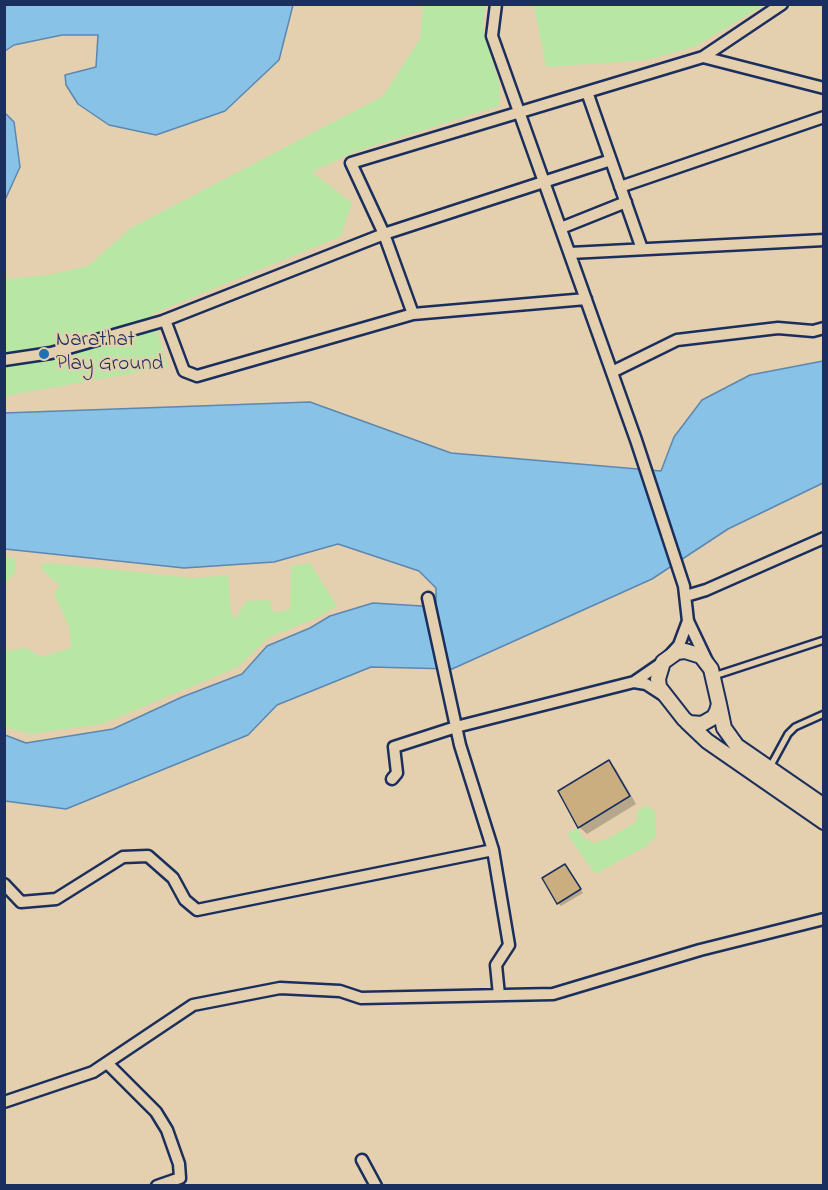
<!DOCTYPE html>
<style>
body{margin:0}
#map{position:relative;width:828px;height:1190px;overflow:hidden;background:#e4d0ae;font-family:"Indie Flower",sans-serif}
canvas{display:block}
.frame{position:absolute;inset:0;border:6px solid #1b2f5e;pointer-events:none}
</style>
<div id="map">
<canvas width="828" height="1190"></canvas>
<div class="frame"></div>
</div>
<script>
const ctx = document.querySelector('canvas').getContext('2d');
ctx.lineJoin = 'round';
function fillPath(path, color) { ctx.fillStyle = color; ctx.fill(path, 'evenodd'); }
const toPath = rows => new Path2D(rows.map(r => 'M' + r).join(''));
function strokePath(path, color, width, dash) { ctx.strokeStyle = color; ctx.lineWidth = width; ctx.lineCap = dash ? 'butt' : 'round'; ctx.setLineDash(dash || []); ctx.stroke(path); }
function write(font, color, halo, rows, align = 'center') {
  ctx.font = font + ' "Indie Flower",sans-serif'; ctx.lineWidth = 4.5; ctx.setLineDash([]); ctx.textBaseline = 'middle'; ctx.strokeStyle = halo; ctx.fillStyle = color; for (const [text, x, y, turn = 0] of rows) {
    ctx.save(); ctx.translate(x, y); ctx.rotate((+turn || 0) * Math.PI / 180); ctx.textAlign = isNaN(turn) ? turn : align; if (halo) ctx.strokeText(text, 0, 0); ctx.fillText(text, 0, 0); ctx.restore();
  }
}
const green = toPath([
 [423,5,485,5,483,26,500,87,499,106,354,152,312,172,352,203,341,236,152,314,168,367,5,396,5,279,48,275,88,266,131,228,383,96,420,39],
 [534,5,534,4,764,5,696,46,647,60,546,67],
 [5,557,15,558,16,571,5,584],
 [50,563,193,578,228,575,230,606,234,620,246,601,269,600,274,613,290,609,291,566,310,563,337,606,317,618,269,637,238,667,102,724,30,734,5,727,5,651,26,648,41,657,71,648,69,627,54,594,60,585,51,579,39,566],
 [647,805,655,812,656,836,645,847,595,874,567,834,578,828,582,837,593,843,607,839,633,824,637,819,637,811]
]);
const water = toPath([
 [5,4,292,4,293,5,279,60,225,111,156,135,109,125,78,104,66,85,65,75,96,67,98,35,62,35,14,45,5,51,5,4],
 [5,113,14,122,20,167,5,200,5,113],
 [823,361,823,483,728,529,652,579,452,669,371,667,277,705,248,735,66,809,5,801,5,735,26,743,113,729,182,697,242,674,267,646,310,628,330,616,373,603,422,606,436,603,436,588,419,571,338,544,274,562,184,568,5,549,4,413,310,402,451,453,661,471,674,437,702,400,750,375,823,361]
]);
const shadow = toPath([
 [608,762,616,769,636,804,587,834,579,827],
 [565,866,583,893,561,906,558,903]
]);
const building = toPath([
 [609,760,630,796,578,828,558,791,609,760],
 [565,864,581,889,557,904,542,878,565,864]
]);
const lane = toPath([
 [714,676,824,640],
 [770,767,788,734,795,727,824,714]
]);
const street = toPath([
 [496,4,492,36,636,440,684,586,688,621],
 [703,57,824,88],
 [587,92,642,249],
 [620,187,824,117],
 [561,228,626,202],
 [570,253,824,240],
 [413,314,384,234,351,163,703,57,782,4],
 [165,320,184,371,197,376,413,314,586,299],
 [4,360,51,353,163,321,384,234,611,160],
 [612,372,677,340,778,328,813,331,824,328],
 [686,596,706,590,824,538],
 [428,598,460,745,493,850,509,945,496,965,499,995],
 [669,656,679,645,688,621,707,661],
 [663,662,634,682,646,684,663,695],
 [392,779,397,773,394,747,456,727,634,682],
 [4,884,21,902,56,899,123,857,148,856,173,878,185,900,197,910,493,850],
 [107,1063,156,1112,167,1130,179,1164,180,1178,157,1186],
 [4,1102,93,1072,193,1005,280,988,340,991,361,998,553,994,700,950,824,919],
 [362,1160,376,1186]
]);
const secondary = toPath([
 [685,651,701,656,711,669,719,704,717,711,714,717,702,724,689,723,684,719,659,687,658,679,663,662,677,652,685,651],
 [719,704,724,728,737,746,824,806],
 [687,722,707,741,824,822]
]);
const markers = [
 [44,354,6,"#1f6fb2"]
];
const poiNames = [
 ["Narathat",56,342],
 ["Play Ground",56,366]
];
fillPath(green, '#b8e7a5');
fillPath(water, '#88c2e7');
strokePath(water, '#5c87b0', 1.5);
fillPath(shadow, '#0003');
fillPath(building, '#caae7f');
strokePath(building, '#1b2f5e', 1.5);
strokePath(lane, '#1b2f5e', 10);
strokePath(street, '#1b2f5e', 15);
strokePath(secondary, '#1b2f5e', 18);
strokePath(lane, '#e4d0ae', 5);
strokePath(street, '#e4d0ae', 10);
strokePath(secondary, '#e4d0ae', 14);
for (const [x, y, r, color] of markers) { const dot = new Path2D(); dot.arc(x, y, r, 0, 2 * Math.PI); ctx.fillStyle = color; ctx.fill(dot); strokePath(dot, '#e4d0ae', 2); }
write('21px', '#1b2f5e', '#e4d0ae', poiNames, 'left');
</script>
